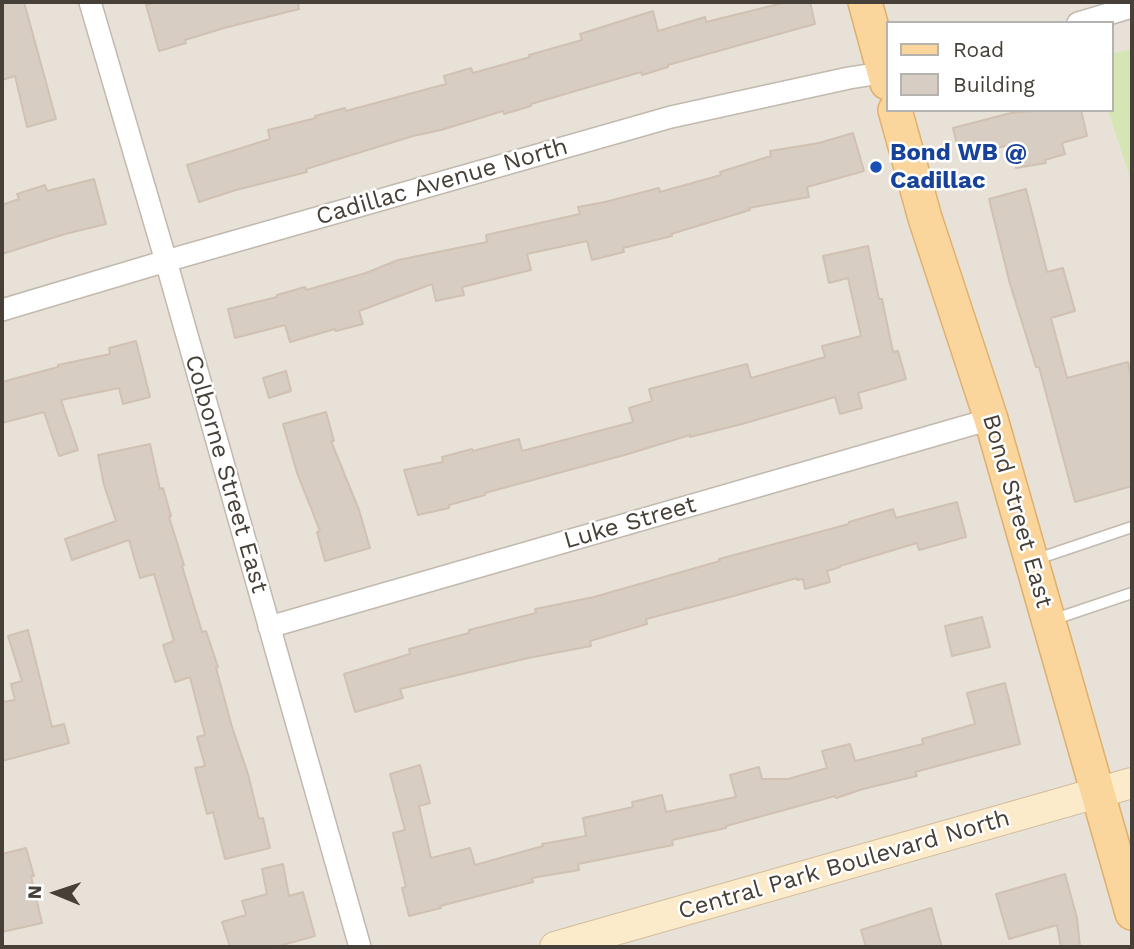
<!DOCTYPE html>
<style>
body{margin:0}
#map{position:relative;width:1134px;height:949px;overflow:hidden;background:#f4f0e9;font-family:"Work Sans",sans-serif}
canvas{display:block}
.frame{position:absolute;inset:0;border:4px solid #474038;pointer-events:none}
.legend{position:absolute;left:886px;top:21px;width:228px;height:91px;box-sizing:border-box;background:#fff;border:2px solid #b5b3af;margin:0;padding:9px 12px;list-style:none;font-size:21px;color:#474038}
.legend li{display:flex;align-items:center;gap:14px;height:35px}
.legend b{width:35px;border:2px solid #b5b3af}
.north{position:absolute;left:21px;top:858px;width:70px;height:70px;-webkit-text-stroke:5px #fff;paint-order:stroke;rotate:272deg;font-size:19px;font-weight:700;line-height:28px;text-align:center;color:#474038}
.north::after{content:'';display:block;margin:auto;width:24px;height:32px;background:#474038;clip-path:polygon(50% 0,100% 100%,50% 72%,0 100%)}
</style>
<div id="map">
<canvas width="1134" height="949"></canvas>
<div class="frame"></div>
<ul class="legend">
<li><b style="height:9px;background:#fad59c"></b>Road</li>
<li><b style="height:19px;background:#d8cdc2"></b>Building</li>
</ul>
<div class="north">N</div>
</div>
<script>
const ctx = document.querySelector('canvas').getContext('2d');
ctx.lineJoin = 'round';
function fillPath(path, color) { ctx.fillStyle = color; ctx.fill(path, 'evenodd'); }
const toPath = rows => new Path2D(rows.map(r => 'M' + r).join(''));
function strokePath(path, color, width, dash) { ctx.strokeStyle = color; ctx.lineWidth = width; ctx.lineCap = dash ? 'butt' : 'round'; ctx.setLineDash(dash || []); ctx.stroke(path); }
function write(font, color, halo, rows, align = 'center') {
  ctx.font = font + ' "Work Sans",sans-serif'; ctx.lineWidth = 5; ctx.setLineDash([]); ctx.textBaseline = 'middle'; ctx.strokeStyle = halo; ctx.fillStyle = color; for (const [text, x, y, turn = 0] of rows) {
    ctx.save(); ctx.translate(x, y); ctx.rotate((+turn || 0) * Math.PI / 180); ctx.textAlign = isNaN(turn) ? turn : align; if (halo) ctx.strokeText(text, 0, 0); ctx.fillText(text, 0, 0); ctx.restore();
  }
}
const residential = toPath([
 [2,2,1132,2,1132,947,2,947],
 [887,23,1111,23,1111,110,887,110]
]);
const green = toPath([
 [1132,49,1132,184,1108,110,1111,110,1111,54]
]);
const building = toPath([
 [2,2,24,2,56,119,27,127,15,76,2,80,2,2],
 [159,2,298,2,299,9,224,28,185,40,186,43,159,51,146,5,159,2],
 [787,2,810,2,815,24,668,65,668,67,642,75,641,72,596,85,531,104,531,106,504,114,503,111,441,130,413,136,306,169,307,172,236,190,199,202,187,165,270,139,268,130,316,118,315,116,345,108,346,111,446,84,444,76,471,68,473,73,530,57,529,55,582,40,580,34,653,11,658,31,705,17,706,22,787,2],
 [1046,110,1081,110,1087,136,1062,143,1065,154,1045,160,1046,163,1016,168,1009,145,960,157,953,128,1011,113,1046,110],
 [853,133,864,171,807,187,809,197,749,208,750,210,671,234,672,236,623,248,624,252,592,260,587,241,527,254,531,270,462,287,464,295,436,301,432,284,359,311,363,324,336,331,335,329,290,342,285,325,235,338,228,309,277,297,277,295,305,287,306,290,366,273,398,260,487,242,486,235,580,214,578,207,605,202,659,188,660,192,721,175,720,172,771,156,770,151,819,143,853,133],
 [94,179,106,224,65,234,2,254,2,205,19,199,17,194,45,185,47,191,94,179],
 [1026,189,1047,272,1063,268,1075,311,1051,318,1067,378,1128,362,1132,380,1132,486,1075,502,1039,367,1036,367,1010,284,989,199,1026,189],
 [868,246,879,299,882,299,893,352,898,351,906,379,858,393,862,408,840,414,835,397,742,424,690,437,690,435,628,454,485,493,485,495,449,505,449,508,418,515,404,470,443,462,442,457,472,449,473,451,519,439,522,451,633,422,629,408,652,401,649,389,747,364,751,378,825,357,822,346,861,336,848,278,829,283,823,256,868,246],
 [136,341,150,397,123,404,119,388,61,400,78,450,59,456,44,412,2,423,2,382,58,367,58,365,110,354,109,348,136,341],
 [286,371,291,391,269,398,263,378,286,371],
 [326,412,334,441,331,441,359,510,370,548,325,561,317,532,320,531,297,473,283,424,326,412],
 [150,444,160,489,163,488,171,516,169,517,184,565,182,566,202,632,206,631,218,667,216,668,232,727,248,774,259,819,263,818,270,848,225,859,213,812,207,814,195,768,205,766,197,737,205,735,190,677,175,682,163,645,174,641,154,574,140,578,129,540,72,560,65,539,116,521,104,485,98,455,150,444],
 [957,502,966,537,919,550,917,543,840,566,840,567,827,571,830,582,805,589,803,579,797,580,797,578,730,597,646,619,647,624,590,641,591,646,528,658,400,689,403,698,355,712,344,674,410,654,409,649,469,633,469,630,536,613,535,609,594,597,720,561,719,559,849,524,849,522,893,509,896,518,957,502],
 [982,617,990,647,952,656,945,626,982,617],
 [28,630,52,727,64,724,69,743,2,761,2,702,15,700,11,684,22,681,8,636,28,630],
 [1005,683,1020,744,915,772,917,776,863,789,836,798,835,796,726,826,726,828,672,840,673,845,578,864,579,870,532,878,533,882,440,906,441,908,409,916,402,888,406,887,393,833,405,830,390,774,420,765,430,803,419,806,431,858,470,848,475,865,543,846,542,844,586,836,583,818,633,807,632,802,662,795,666,812,736,797,730,775,759,767,762,779,788,779,827,768,822,751,850,744,855,761,923,744,922,739,975,724,967,693,1005,683],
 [26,848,34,876,31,876,42,923,2,932,2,854,26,848],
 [283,864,289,896,303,892,315,936,275,947,230,947,222,922,246,915,242,901,267,894,262,869,283,864],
 [1065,874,1077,918,1080,947,1061,947,1057,925,1009,939,996,894,1065,874],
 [931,908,942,947,866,947,861,930,931,908]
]);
const lane = toPath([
 [1034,560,1132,527],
 [1052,620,1132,593]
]);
const street = toPath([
 [90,2,166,261,360,947],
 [1078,23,1132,7],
 [2,310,166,261,671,117,849,78,887,72],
 [269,627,991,419]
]);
const secondary = toPath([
 [555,947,1132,783]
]);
const primary = toPath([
 [865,2,887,83],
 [895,110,925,218,991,419,1132,913]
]);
const markers = [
 [876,167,7,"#1a4fb4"]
];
const transitNames = [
 ["Bond WB @",890,153],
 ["Cadillac",890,181]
];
const streetNames = [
 ["Cadillac Avenue North",442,182,-16],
 ["Colborne Street East",226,474,74],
 ["Bond Street East",1017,511,74],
 ["Luke Street",630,523,-16],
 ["Central Park Boulevard North",844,865,-16]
];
fillPath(residential, '#e8e1d8');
fillPath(green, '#d5e6b4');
fillPath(building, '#d8cdc2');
strokePath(building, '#d0c1b3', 2);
strokePath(lane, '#c2b9af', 13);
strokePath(street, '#c2b9af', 24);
strokePath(secondary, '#d2bd9b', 32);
strokePath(primary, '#dfb06c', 36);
strokePath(lane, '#fff', 10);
strokePath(street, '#fff', 21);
strokePath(secondary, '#fcebcb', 30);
strokePath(primary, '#fad59c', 33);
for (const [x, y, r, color] of markers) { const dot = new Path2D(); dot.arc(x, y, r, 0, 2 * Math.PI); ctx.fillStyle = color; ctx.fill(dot); strokePath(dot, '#fff', 2.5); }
write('bold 24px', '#164399', '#fff', transitNames, 'left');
write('24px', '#474038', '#fff', streetNames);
</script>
